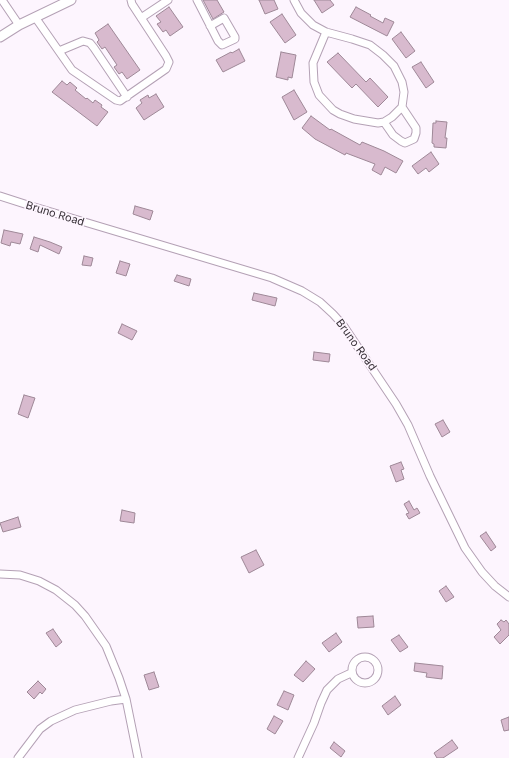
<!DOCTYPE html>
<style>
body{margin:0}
canvas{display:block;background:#fdf5fe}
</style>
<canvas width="509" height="758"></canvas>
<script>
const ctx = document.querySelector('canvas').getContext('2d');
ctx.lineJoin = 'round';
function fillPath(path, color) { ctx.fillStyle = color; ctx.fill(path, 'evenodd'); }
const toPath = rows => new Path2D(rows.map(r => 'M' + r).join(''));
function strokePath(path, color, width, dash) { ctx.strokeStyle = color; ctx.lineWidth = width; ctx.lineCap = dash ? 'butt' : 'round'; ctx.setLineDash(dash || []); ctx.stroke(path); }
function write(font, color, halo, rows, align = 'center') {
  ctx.font = font + ' Inter,sans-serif'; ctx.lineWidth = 3.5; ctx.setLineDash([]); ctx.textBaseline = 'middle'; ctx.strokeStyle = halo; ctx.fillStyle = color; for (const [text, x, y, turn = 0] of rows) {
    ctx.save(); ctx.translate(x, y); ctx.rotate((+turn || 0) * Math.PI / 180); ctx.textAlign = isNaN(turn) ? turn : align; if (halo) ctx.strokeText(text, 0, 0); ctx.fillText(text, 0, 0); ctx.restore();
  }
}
const building = toPath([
 [203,0,217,0,224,12,213,19,203,0],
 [259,0,274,0,278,9,265,14,259,0],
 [314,0,330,0,334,5,322,13,314,0],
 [169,7,183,27,170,36,166,30,163,32,157,24,161,22,156,16,169,7],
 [356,7,371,15,370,16,383,23,385,18,394,22,387,36,350,17,356,7],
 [282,14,296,35,285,43,270,22,282,14],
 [108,24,140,70,127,79,122,72,119,74,114,67,117,65,105,47,102,49,97,42,99,40,95,33,108,24],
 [401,32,415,51,406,58,392,39,401,32],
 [239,49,245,61,223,72,216,60,231,52,232,53,239,49],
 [281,52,296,55,292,78,288,77,288,80,276,77,281,52],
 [338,53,366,82,370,78,388,97,378,107,356,84,352,88,327,62,338,53],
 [421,62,434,82,426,88,412,67,421,62],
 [62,81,67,85,70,82,77,88,75,90,86,99,87,98,93,103,95,100,102,105,101,107,108,112,97,126,52,92,62,81],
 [294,90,307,112,294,120,282,97,294,90],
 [156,94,164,107,144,120,136,108,142,103,140,100,148,95,149,98,156,94],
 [311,116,330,130,331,129,360,145,362,142,384,151,403,161,396,173,385,167,381,175,372,170,375,164,346,153,345,155,315,139,302,128,311,116],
 [436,121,447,122,445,138,447,138,446,148,434,147,434,144,432,143,433,123,436,123,436,121],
 [431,152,439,164,429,172,426,168,418,174,412,166,431,152],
 [135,206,153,211,150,220,133,214,135,206],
 [4,230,23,234,20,244,11,242,10,246,1,243,4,230],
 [34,237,50,242,62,247,59,254,40,245,38,252,30,249,34,237],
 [84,256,93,258,91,266,82,265,84,256],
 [120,261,130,264,126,276,116,273,120,261],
 [177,275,191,279,189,286,174,281,177,275],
 [254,293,277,298,275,306,252,300,254,293],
 [122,324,137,331,132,340,118,333,122,324],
 [314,352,330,354,329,362,313,360,314,352],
 [24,395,35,398,28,418,18,414,24,395],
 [443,420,450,432,442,437,435,424,443,420],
 [401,462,404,469,401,470,404,479,396,482,390,466,401,462],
 [409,501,414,510,417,508,420,513,409,519,406,514,409,513,404,504,409,501],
 [122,510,135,513,134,523,120,521,122,510],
 [18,517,21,527,3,532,0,523,18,517],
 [486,532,496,547,491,551,480,536,486,532],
 [256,550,264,565,249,573,241,557,256,550],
 [446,586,454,597,446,602,439,591,446,586],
 [373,616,374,627,358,628,357,617,373,616],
 [501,620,504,622,506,620,509,624,509,635,500,644,494,637,501,630,497,624,501,620],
 [53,629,62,642,56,647,46,633,53,629],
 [336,633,342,642,329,652,322,643,336,633],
 [399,635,408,647,400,652,391,640,399,635],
 [306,661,315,669,303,682,294,675,306,661],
 [415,663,443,666,442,679,426,677,427,673,414,671,415,663],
 [154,672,159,687,149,690,144,675,154,672],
 [38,681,46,689,42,694,40,692,34,699,27,692,38,681],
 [284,691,294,695,288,710,277,705,284,691],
 [395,696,401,705,388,715,382,706,395,696],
 [274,716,283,721,275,734,267,729,274,716],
 [509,717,509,730,504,731,501,720,509,717],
 [452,740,458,748,443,758,437,758,434,753,452,740],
 [334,742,345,751,341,757,330,748,334,742]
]);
const minor = toPath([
 [2,0,19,25],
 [197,0,218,41,222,45,235,39,235,37,224,18,210,26],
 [294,0,301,13,313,25,326,32,352,39,370,45,383,55,394,66,402,82,404,92,402,107,392,117,384,122,378,123,354,119,340,114,333,110,319,95,314,82,313,63,326,32],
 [35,17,72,70,116,100,120,101,166,69,169,62,166,56,132,4,131,0],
 [141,18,168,0],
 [59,51,83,41,90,43,94,48,127,97],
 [384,122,393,135,401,141,405,143,414,139,416,133,416,128,402,107],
 [0,196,31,206,272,278,302,291,320,302,333,314,343,325,396,404,408,425,430,476,465,548,482,572,495,586,509,597],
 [0,574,20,575,39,581,56,590,75,605,85,616,106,646,119,678,126,699,138,758],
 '352 670a13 13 0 1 1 26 0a13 13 0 1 1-26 0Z',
 [18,758,40,729,51,721,75,710,111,701,126,699],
 [298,758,314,723,321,703,327,690,338,679,351,673]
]);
const major = toPath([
 [0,37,19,25,71,0]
]);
const streetNames = [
 ["Bruno Road",55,214,17],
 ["Bruno Road",356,345,54]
];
fillPath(building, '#d8bace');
strokePath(building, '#9e8897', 1);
strokePath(minor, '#b4a1b5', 9);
strokePath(major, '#b4a1b5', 11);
strokePath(minor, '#fff', 7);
strokePath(major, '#fff', 9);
write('11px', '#373037', '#fdf5fe', streetNames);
</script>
